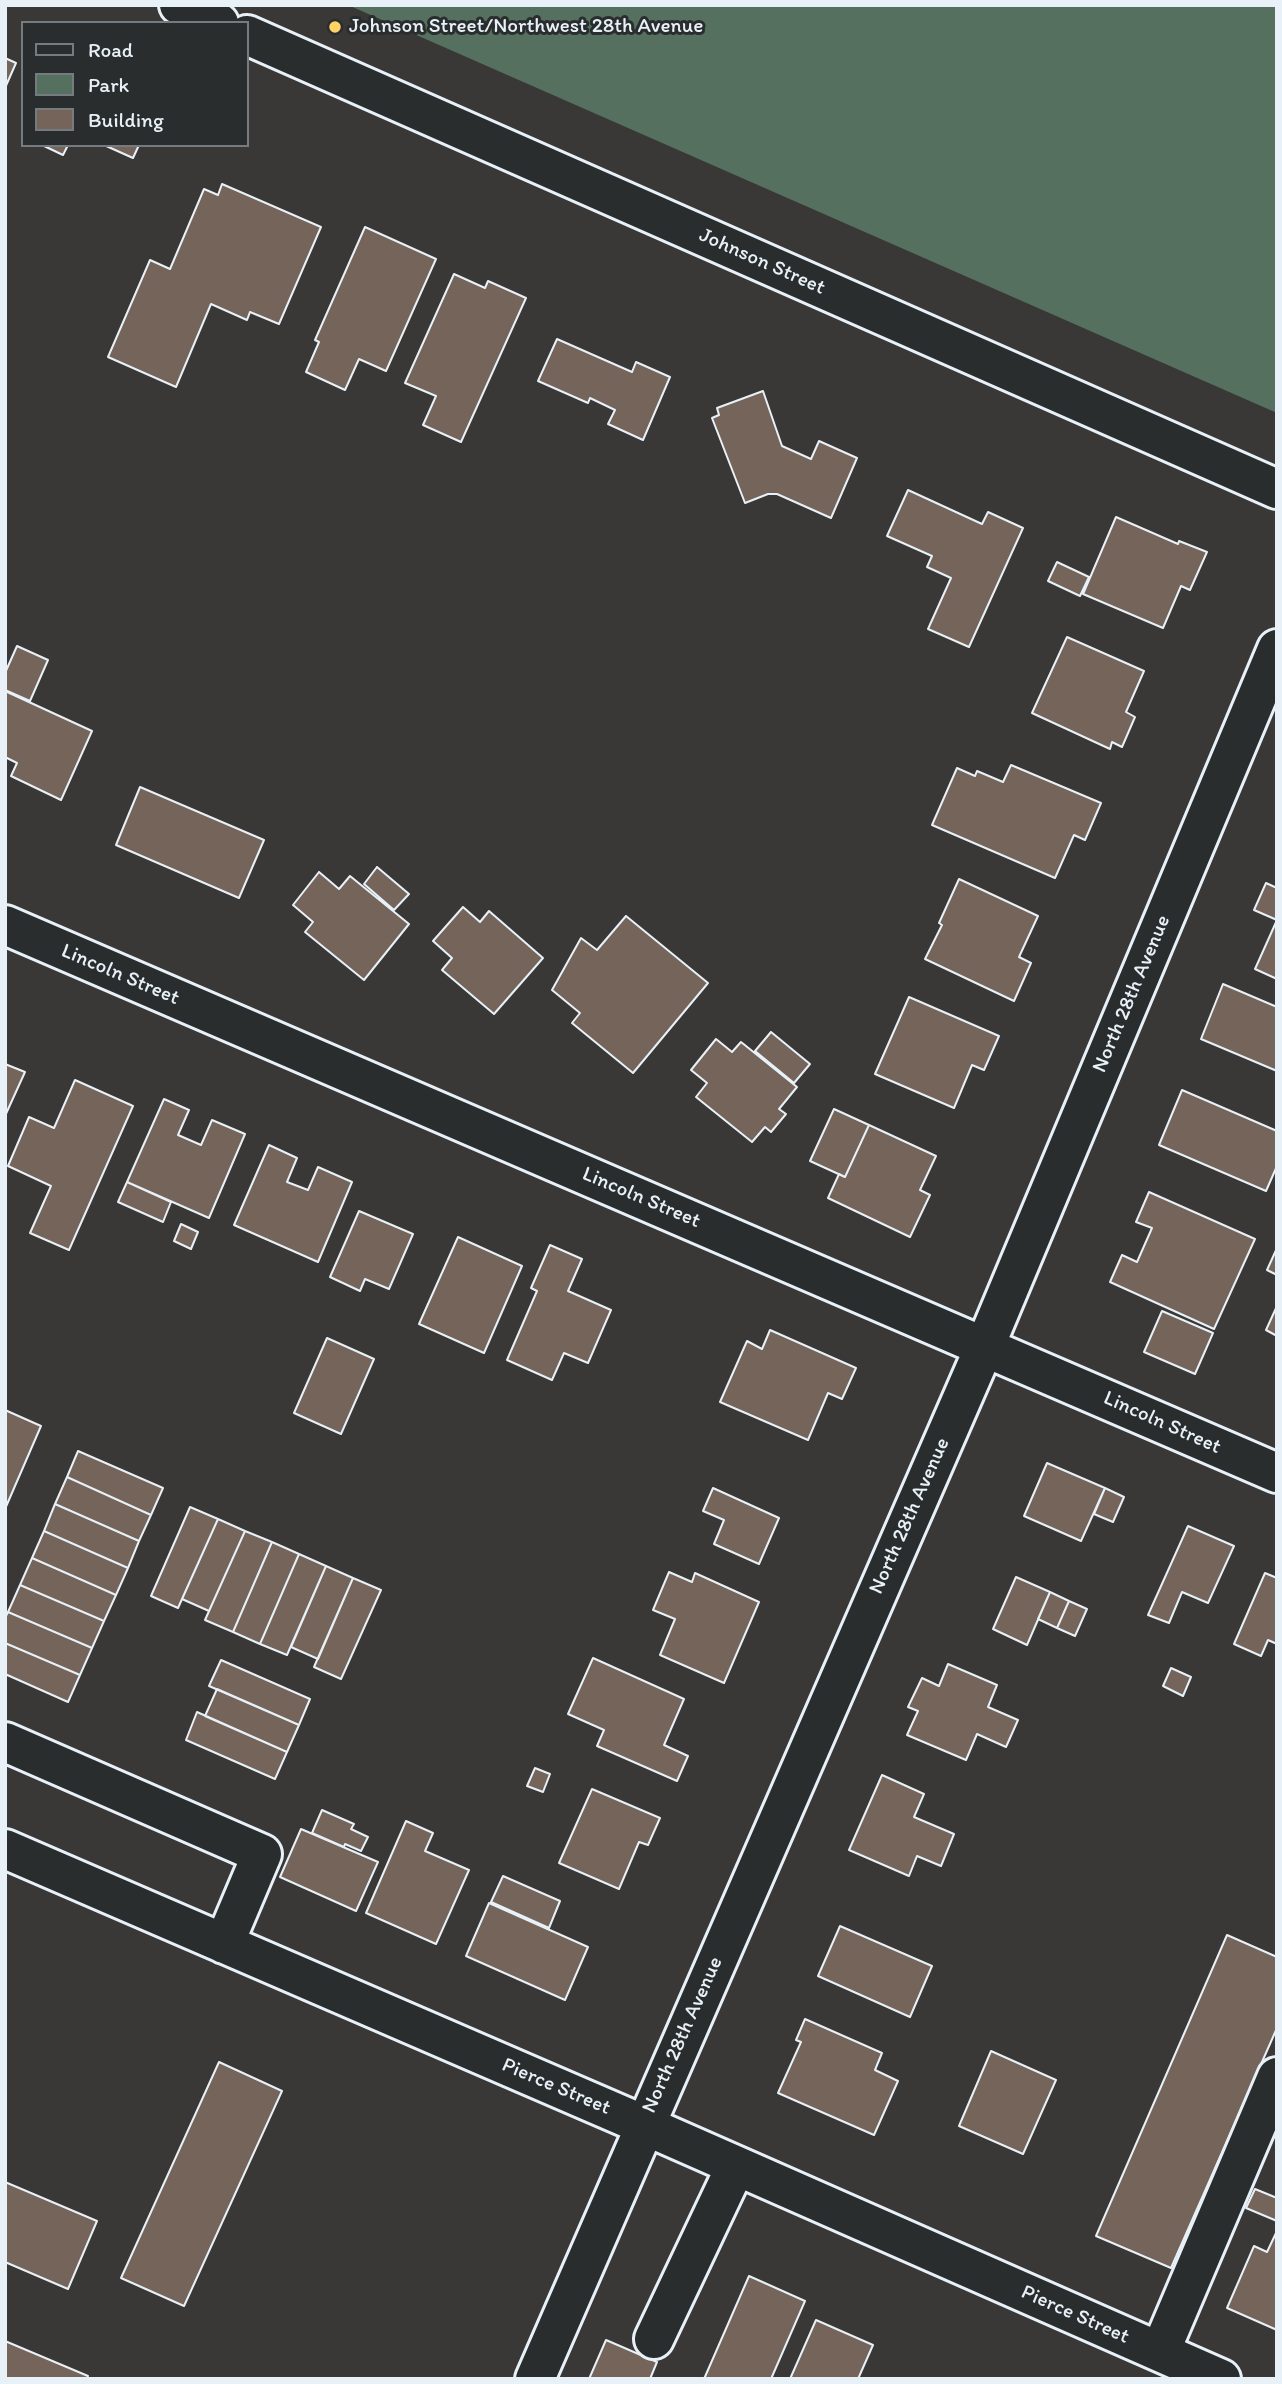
<!DOCTYPE html>
<style>
body{margin:0}
#map{position:relative;width:1282px;height:2384px;overflow:hidden;background:#393837;font-family:Itim,sans-serif}
canvas{display:block}
.frame{position:absolute;inset:0;border:7px solid #e8f1f8;pointer-events:none}
.legend{position:absolute;left:21px;top:21px;width:228px;height:126px;box-sizing:border-box;background:#2a2d2e;border:2px solid #767b7f;margin:0;padding:9px 12px;list-style:none;font-size:21px;color:#e8f1f8}
.legend li{display:flex;align-items:center;gap:14px;height:35px}
.legend b{width:35px;border:2px solid #767b7f}
</style>
<div id="map">
<canvas width="1282" height="2384"></canvas>
<div class="frame"></div>
<ul class="legend">
<li><b style="height:9px;background:#2a2d2e"></b>Road</li>
<li><b style="height:19px;background:#55705e"></b>Park</li>
<li><b style="height:19px;background:#74645a"></b>Building</li>
</ul>
</div>
<script>
const ctx = document.querySelector('canvas').getContext('2d');
ctx.lineJoin = 'round';
function fillPath(path, color) { ctx.fillStyle = color; ctx.fill(path, 'evenodd'); }
const toPath = rows => new Path2D(rows.map(r => 'M' + r).join(''));
function strokePath(path, color, width, dash) { ctx.strokeStyle = color; ctx.lineWidth = width; ctx.lineCap = dash ? 'butt' : 'round'; ctx.setLineDash(dash || []); ctx.stroke(path); }
function write(font, color, halo, rows, align = 'center') {
  ctx.font = font + ' Itim,sans-serif'; ctx.lineWidth = 6; ctx.setLineDash([]); ctx.textBaseline = 'middle'; ctx.strokeStyle = halo; ctx.fillStyle = color; for (const [text, x, y, turn = 0] of rows) {
    ctx.save(); ctx.translate(x, y); ctx.rotate((+turn || 0) * Math.PI / 180); ctx.textAlign = isNaN(turn) ? turn : align; if (halo) ctx.strokeText(text, 0, 0); ctx.fillText(text, 0, 0); ctx.restore();
  }
}
const green = toPath([
 [348,5,1277,5,1277,413]
]);
const building = toPath([
 [5,58,16,63,5,88,5,58],
 [42,145,68,145,63,155,42,145],
 [104,145,139,145,133,158,104,145],
 [222,184,321,227,279,324,250,312,247,320,211,304,176,387,108,357,150,260,170,269,204,189,218,195,222,184],
 [365,227,436,259,386,371,359,359,345,390,306,372,319,342,315,340,365,227],
 [454,274,485,288,488,281,526,298,461,442,423,425,436,396,405,383,454,274],
 [557,339,632,372,636,362,670,377,643,440,608,424,615,410,590,398,588,403,538,381,557,339],
 [763,391,782,446,811,459,819,441,857,458,831,518,777,494,768,494,745,503,712,418,719,415,717,408,763,391],
 [908,490,982,524,988,512,1023,528,969,647,928,629,951,578,927,567,932,556,887,536,908,490],
 [1116,517,1178,544,1179,541,1207,552,1190,590,1181,586,1163,628,1083,594,1116,517],
 [1057,562,1089,577,1080,596,1048,581,1057,562],
 [1067,637,1144,671,1126,712,1135,717,1122,747,1112,742,1110,749,1032,713,1067,637],
 [17,646,48,660,30,701,5,690,5,673,17,646],
 [5,691,92,731,61,800,11,776,17,763,5,757,5,691],
 [1011,765,1101,803,1085,840,1074,835,1055,878,932,825,957,768,975,776,977,771,1003,782,1011,765],
 [140,787,264,840,239,898,116,845,140,787],
 [377,867,409,894,394,910,364,884,377,867],
 [319,872,339,889,350,876,409,924,364,980,305,932,313,922,293,905,319,872],
 [959,879,1038,916,1019,957,1031,963,1014,1001,925,959,942,925,939,923,959,879],
 [1266,883,1277,888,1277,920,1254,910,1266,883],
 [463,907,480,922,489,911,543,958,494,1014,442,970,452,958,433,941,463,907],
 [626,916,708,983,633,1073,572,1023,580,1013,552,990,581,938,597,950,626,916],
 [1277,920,1277,979,1255,969,1277,920],
 [1223,984,1277,1007,1277,1071,1201,1039,1223,984],
 [909,997,999,1036,984,1070,972,1065,954,1108,875,1074,909,997],
 [771,1032,810,1064,794,1083,755,1051,771,1032],
 [716,1039,732,1052,741,1042,797,1087,779,1109,786,1114,771,1132,765,1127,752,1142,696,1097,707,1083,691,1070,716,1039],
 [5,1064,25,1072,5,1116,5,1064],
 [75,1080,133,1106,69,1250,30,1233,51,1186,8,1166,29,1117,54,1128,75,1080],
 [1182,1090,1277,1131,1277,1166,1266,1191,1159,1145,1182,1090],
 [164,1099,189,1110,178,1135,201,1145,212,1120,245,1134,209,1218,127,1182,164,1099],
 [834,1109,869,1125,845,1177,810,1161,834,1109],
 [869,1125,936,1156,920,1190,930,1195,910,1237,828,1198,839,1174,845,1177,869,1125],
 [269,1145,297,1158,287,1182,308,1190,318,1167,352,1182,318,1262,234,1225,269,1145],
 [127,1182,171,1202,163,1222,118,1202,127,1182],
 [1149,1192,1255,1239,1214,1329,1110,1282,1122,1255,1137,1262,1152,1228,1136,1222,1149,1192],
 [359,1211,413,1234,389,1289,365,1279,360,1291,330,1277,359,1211],
 [181,1224,198,1232,191,1249,174,1241,181,1224],
 [458,1237,522,1266,484,1353,419,1324,458,1237],
 [550,1245,582,1259,568,1291,611,1310,588,1363,564,1353,552,1380,507,1360,537,1291,531,1288,550,1245],
 [1277,1248,1277,1275,1267,1270,1277,1248],
 [1277,1306,1277,1336,1266,1330,1277,1306],
 [1162,1311,1213,1333,1195,1374,1144,1352,1162,1311],
 [770,1330,856,1368,842,1399,828,1393,808,1440,720,1402,747,1341,762,1349,770,1330],
 [327,1338,374,1359,341,1434,294,1413,327,1338],
 [5,1410,41,1426,5,1509,5,1410],
 [78,1451,163,1488,151,1515,67,1477,78,1451],
 [1047,1463,1105,1488,1081,1541,1024,1516,1047,1463],
 [67,1477,151,1515,139,1541,55,1504,67,1477],
 [713,1488,779,1518,759,1564,714,1544,724,1520,703,1511,713,1488],
 [1105,1488,1124,1497,1113,1522,1094,1514,1105,1488],
 [55,1504,139,1541,128,1568,44,1531,55,1504],
 [190,1507,218,1519,178,1608,151,1596,190,1507],
 [218,1519,245,1531,209,1611,182,1599,218,1519],
 [1188,1526,1234,1546,1208,1603,1182,1592,1169,1623,1148,1615,1188,1526],
 [44,1531,128,1568,116,1595,32,1558,44,1531],
 [245,1531,272,1542,233,1632,205,1620,245,1531],
 [272,1542,299,1554,260,1644,233,1632,272,1542],
 [299,1554,326,1566,287,1655,260,1644,299,1554],
 [32,1558,116,1595,104,1621,20,1585,32,1558],
 [326,1566,353,1578,318,1659,291,1647,326,1566],
 [669,1572,692,1582,695,1573,759,1602,724,1683,660,1655,675,1619,653,1610,669,1572],
 [1265,1573,1277,1578,1277,1644,1268,1640,1261,1656,1234,1644,1265,1573],
 [1016,1577,1050,1592,1027,1645,993,1629,1016,1577],
 [353,1578,381,1590,341,1679,314,1667,353,1578],
 [20,1585,104,1621,92,1648,8,1612,20,1585],
 [1050,1592,1069,1601,1057,1628,1038,1619,1050,1592],
 [1069,1601,1087,1609,1075,1636,1057,1628,1069,1601],
 [8,1612,92,1648,80,1675,5,1643,5,1618,8,1612],
 [5,1643,80,1675,68,1702,5,1674,5,1643],
 [593,1658,684,1699,664,1745,688,1756,677,1781,597,1746,604,1730,568,1714,593,1658],
 [221,1660,310,1699,299,1725,209,1686,221,1660],
 [948,1664,997,1685,988,1707,1018,1720,1006,1747,977,1734,966,1760,907,1735,918,1711,908,1707,922,1678,939,1686,948,1664],
 [1171,1668,1191,1677,1183,1696,1163,1686,1171,1668],
 [217,1689,299,1725,287,1752,205,1716,217,1689],
 [197,1712,287,1752,275,1779,186,1740,197,1712],
 [535,1768,550,1774,543,1792,527,1786,535,1768],
 [882,1775,924,1794,914,1817,954,1834,941,1866,917,1856,909,1876,849,1850,882,1775],
 [592,1789,660,1818,648,1845,639,1842,619,1889,559,1863,592,1789],
 [322,1810,354,1824,351,1829,368,1837,361,1851,345,1844,344,1847,312,1833,322,1810],
 [406,1821,433,1833,425,1851,469,1870,436,1944,366,1913,406,1821],
 [301,1829,378,1862,356,1911,280,1877,301,1829],
 [503,1876,560,1901,549,1928,491,1902,503,1876],
 [489,1903,588,1947,565,2000,466,1956,489,1903],
 [840,1926,932,1966,910,2017,818,1976,840,1926],
 [1227,1935,1277,1957,1277,2028,1171,2268,1096,2236,1227,1935],
 [805,2019,882,2053,875,2070,898,2081,874,2135,778,2093,801,2042,796,2040,805,2019],
 [991,2051,1056,2080,1023,2154,959,2126,991,2051],
 [219,2062,282,2091,184,2306,121,2278,219,2062],
 [5,2182,97,2221,68,2289,5,2262,5,2182],
 [1255,2189,1277,2198,1277,2221,1246,2208,1255,2189],
 [1277,2231,1277,2330,1227,2308,1254,2246,1267,2252,1277,2231],
 [749,2276,805,2301,771,2379,704,2379,749,2276],
 [816,2320,873,2345,858,2379,790,2379,816,2320],
 [606,2340,657,2362,650,2379,589,2379,606,2340],
 [5,2341,88,2376,87,2379,5,2379,5,2341]
]);
const minor = toPath([
 [179,5,219,23],
 [247,35,1277,489],
 [5,925,1277,1473],
 [5,1742,262,1854,224,1944],
 [5,1849,644,2125,1221,2379],
 [654,2339,736,2166],
 [1160,2352,1277,2077],
 [535,2379,985,1346,1277,649]
]);
const markers = [
 [335,27,7,"#ffd166"]
];
const poiNames = [
 ["Johnson Street/Northwest 28th Avenue",349,27]
];
const streetNames = [
 ["Johnson Street",762,262,24],
 ["Lincoln Street",120,975,23],
 ["North 28th Avenue",1132,994,-67],
 ["Lincoln Street",641,1198,23],
 ["Lincoln Street",1162,1423,24],
 ["North 28th Avenue",910,1516,-66],
 ["North 28th Avenue",683,2035,-66],
 ["Pierce Street",556,2087,23],
 ["Pierce Street",1075,2315,24]
];
fillPath(green, '#55705e');
fillPath(building, '#74645a');
strokePath(building, '#e8f1f8', 2);
strokePath(minor, '#e8f1f8', 44);
strokePath(minor, '#2a2d2e', 38);
for (const [x, y, r, color] of markers) { const dot = new Path2D(); dot.arc(x, y, r, 0, 2 * Math.PI); ctx.fillStyle = color; ctx.fill(dot); strokePath(dot, '#2a2d2e', 2.5); }
write('21px', '#e8f1f8', '#2a2d2e', poiNames, 'left');
write('21px', '#e8f1f8', '#2a2d2e', streetNames);
</script>
